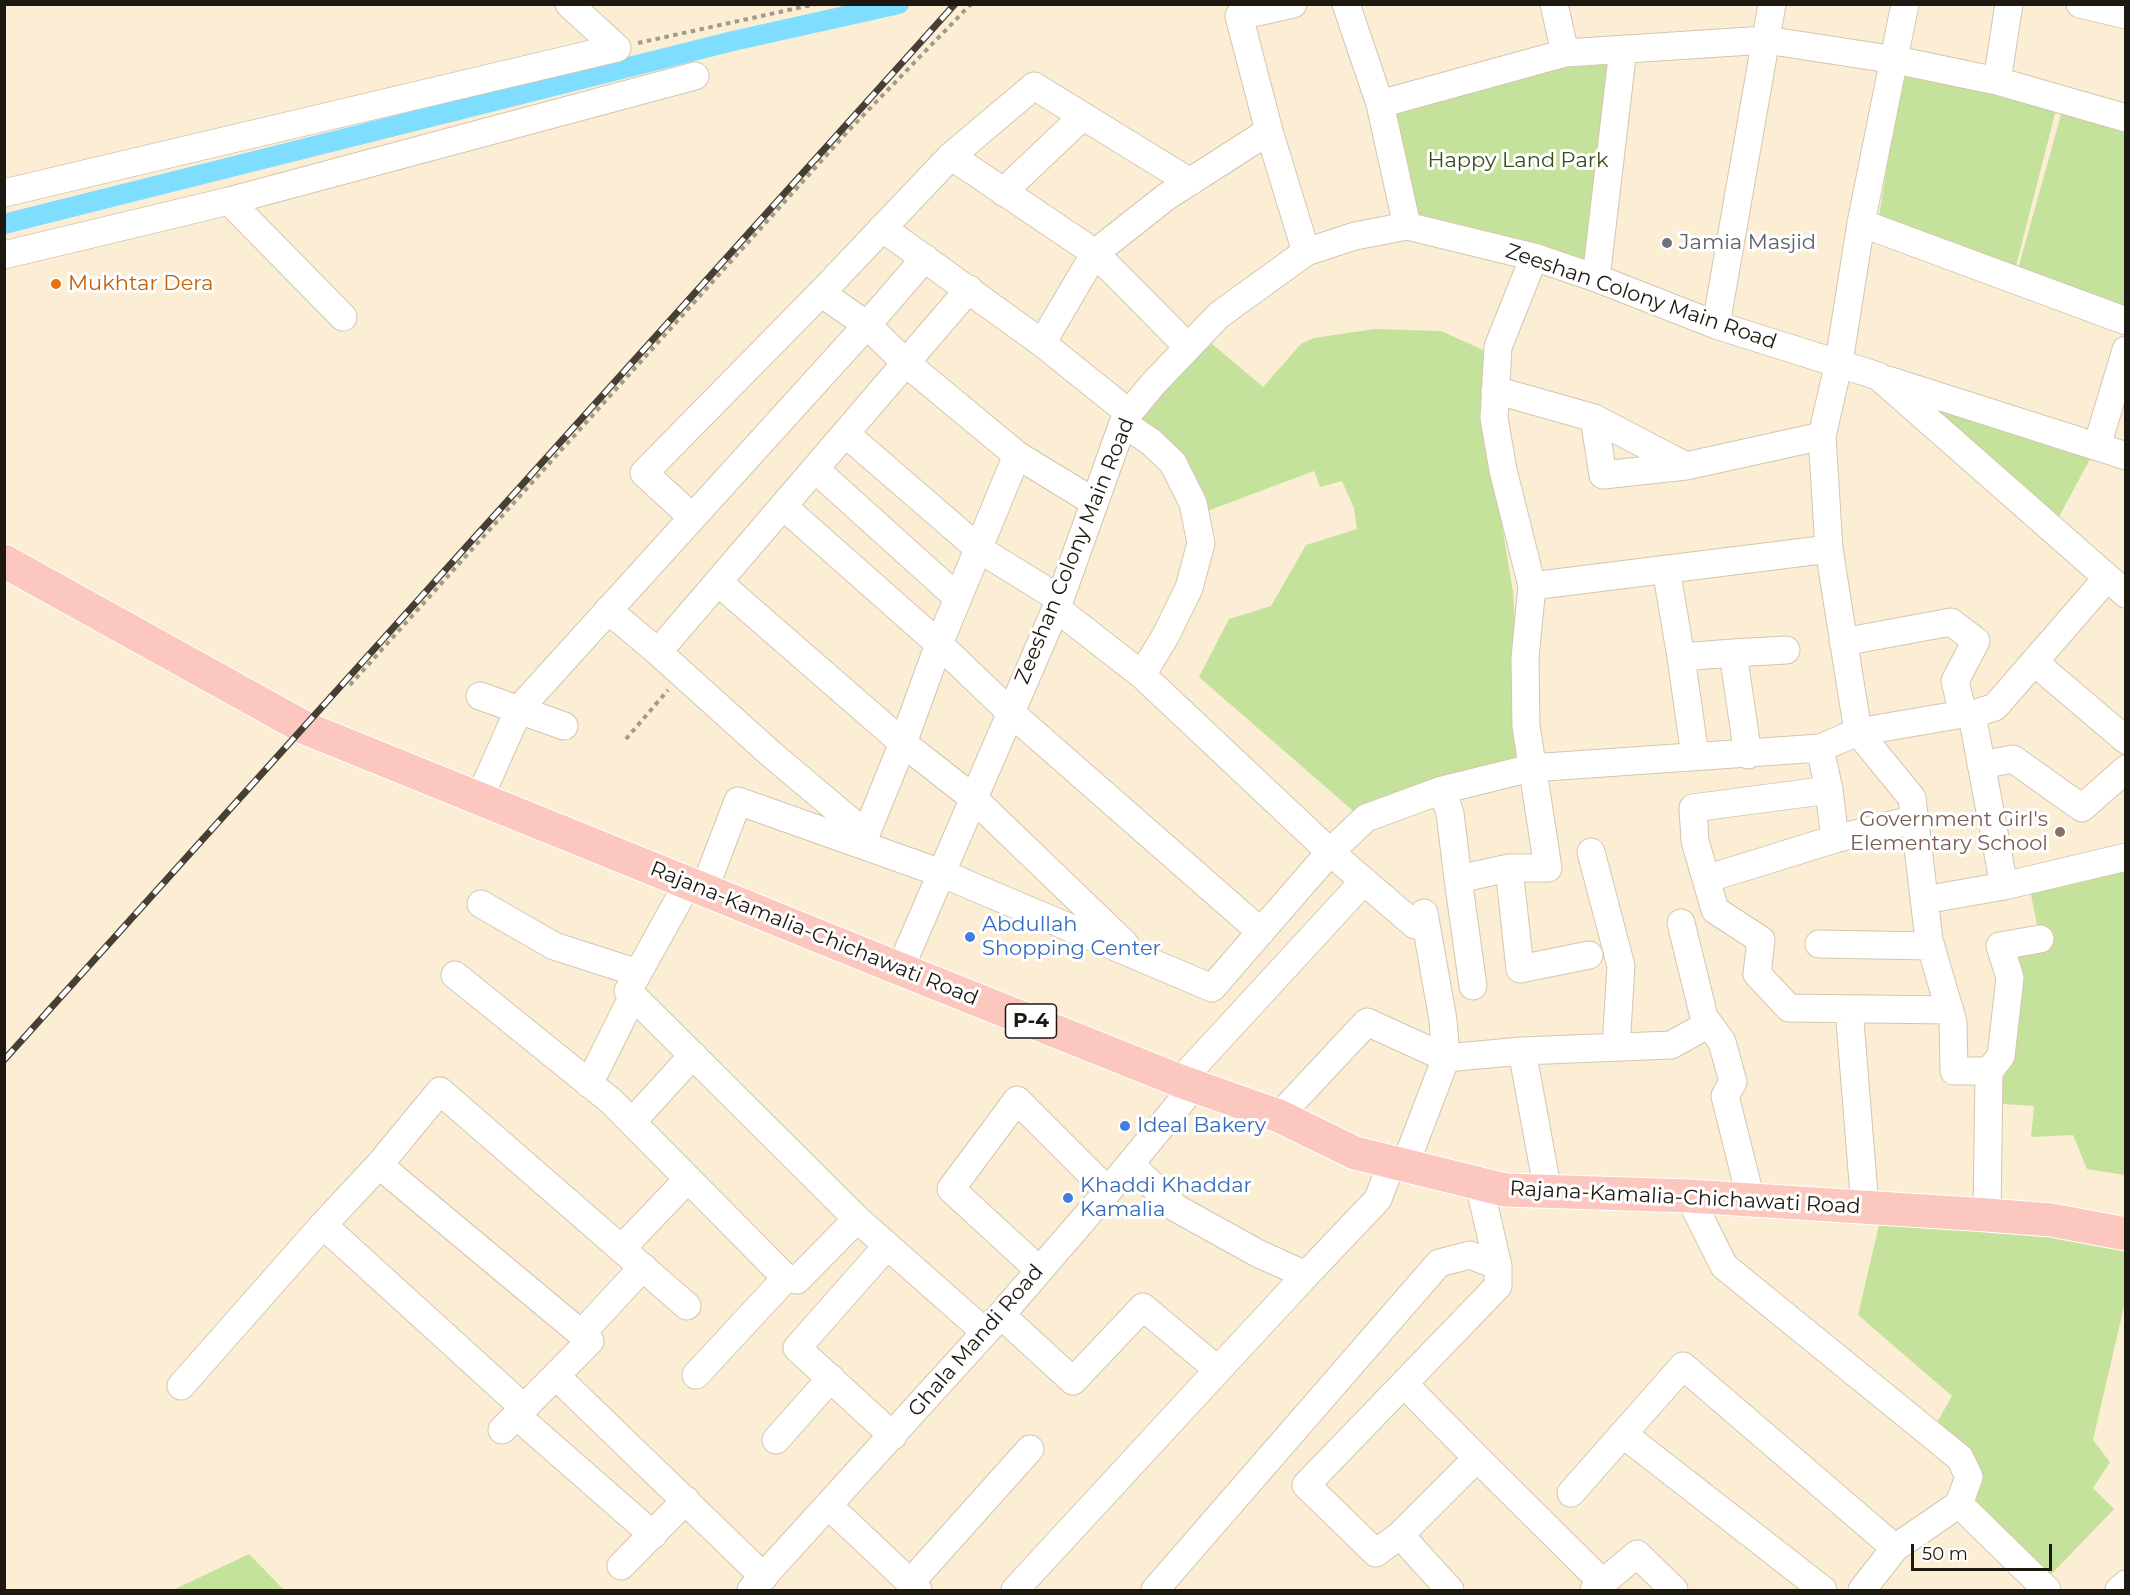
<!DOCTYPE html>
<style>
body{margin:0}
#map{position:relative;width:2130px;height:1595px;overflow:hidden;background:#fbeed5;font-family:Montserrat,sans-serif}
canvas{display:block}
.frame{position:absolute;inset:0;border:6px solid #1e1910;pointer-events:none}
.scale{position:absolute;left:1911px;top:1544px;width:141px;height:27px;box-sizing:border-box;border:3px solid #1e1910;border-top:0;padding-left:8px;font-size:18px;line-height:21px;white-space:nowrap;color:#1e1910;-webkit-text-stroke:4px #fff;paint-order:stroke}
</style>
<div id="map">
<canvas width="2130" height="1595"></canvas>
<div class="frame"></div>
<div class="scale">50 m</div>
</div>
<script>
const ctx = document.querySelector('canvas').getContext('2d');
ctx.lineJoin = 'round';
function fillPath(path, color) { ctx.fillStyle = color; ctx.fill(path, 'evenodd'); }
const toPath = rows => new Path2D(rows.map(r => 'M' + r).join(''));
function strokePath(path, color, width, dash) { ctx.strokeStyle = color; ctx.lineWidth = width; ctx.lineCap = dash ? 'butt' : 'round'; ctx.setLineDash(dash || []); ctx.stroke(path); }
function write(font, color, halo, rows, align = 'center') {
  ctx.font = font + ' Montserrat,sans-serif'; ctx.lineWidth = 6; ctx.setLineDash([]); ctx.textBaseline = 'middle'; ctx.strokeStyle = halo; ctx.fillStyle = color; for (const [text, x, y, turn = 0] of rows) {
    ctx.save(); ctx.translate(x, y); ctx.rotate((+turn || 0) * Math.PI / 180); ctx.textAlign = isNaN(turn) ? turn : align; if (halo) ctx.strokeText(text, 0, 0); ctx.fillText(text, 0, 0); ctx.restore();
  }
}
const green = toPath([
 [1623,49,1596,278,1407,226,1381,108],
 [1902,73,2057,106,2016,266,1879,216],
 [2064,104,2125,120,2125,319,2016,276],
 [1375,329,1441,331,1492,354,1493,471,1513,592,1523,764,1359,816,1199,677,1229,619,1271,606,1306,545,1357,529,1354,508,1342,481,1320,487,1314,471,1202,513,1139,424,1158,397,1211,343,1263,387,1301,344,1314,338],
 [1878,376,2097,446,2052,530],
 [2125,857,2125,1175,2087,1169,2073,1135,2031,1137,2034,1106,1988,1103,2000,946,2040,939,2028,880],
 [1883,1208,2125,1234,2125,1302,2093,1440,2110,1462,2093,1488,2114,1509,2041,1585,1959,1504,1969,1477,1931,1433,1952,1396,1858,1315],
 [249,1554,284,1590,173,1590]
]);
const canal = toPath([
 [4,224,733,41,899,4]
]);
const path = toPath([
 [638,43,816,4],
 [350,685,850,129,970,5,974,4],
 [626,739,668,690]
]);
const minor = toPath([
 [569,4,617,48],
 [1293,4,1239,16,1269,131,1306,252],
 [1346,4,1380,104],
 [1554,4,1565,53],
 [1905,4,1861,223,1839,362,1822,436,1829,549,1858,732,1912,798,1929,940,1953,1022,1954,1071,1989,1071,1987,1215],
 [2080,4,2126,15],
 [1997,81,2009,4],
 [951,156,1095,253,1187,346],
 [1003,192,1083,116],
 [4,193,617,48],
 [229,201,343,317],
 [1861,223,2126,321],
 [1407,226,1380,104,1565,53,1766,40,1896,60,1997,81,2126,118],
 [882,228,1042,343],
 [4,255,229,201,695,76],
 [1534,257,1498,347,1494,418,1503,470,1532,586,1525,658,1526,726,1548,868,1509,868,1520,969,1589,955],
 [925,258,867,325,821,293,951,156,1034,86,1190,182],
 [1596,278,1623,49],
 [1716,325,1772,4],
 [1888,380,2126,456],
 [1495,390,1594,418,1686,466],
 [1129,413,1042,343,1095,253,1166,197,1269,131],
 [1594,418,1603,475,1686,466,1822,436],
 [1123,423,1151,442,1173,463,1193,503,1201,543,1189,588,1166,635,1142,675],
 [846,434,979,549,1060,599],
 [2097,446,2126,350],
 [1017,455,1094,502],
 [815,469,958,598],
 [783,506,939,644,903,743,973,798,1125,944],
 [692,517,644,473,821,293],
 [1666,569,1681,657],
 [718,582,903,743,866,834,771,754,658,652,969,289],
 [1532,586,1829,549],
 [1056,608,1142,675,1330,852,1415,925,1424,913,1443,1020,1446,1058,1405,1165],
 [608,610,658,652],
 [1843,642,1951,622,1976,641,1955,681,1963,714],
 [2034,662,2126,740],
 [480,696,564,726],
 [1967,716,1995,707,2107,578],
 [1748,755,1733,653,1786,650],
 [1695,756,1681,657,1733,653],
 [1981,765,2013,759,2082,808,2126,769],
 [1442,790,1450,813,1458,879,1509,868],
 [1829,790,1820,748,1858,732,1963,714,1973,720,2004,886],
 [480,797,519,709,867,325,906,363,1017,455,939,644,1010,712,1261,932],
 [1915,819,1835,839,1829,790,1693,808,1695,841,1715,910,1761,940,1757,974,1789,1008,1950,1010],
 [1591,852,1621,966,1616,1047],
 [1458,879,1473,986],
 [1706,879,1835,839],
 [688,883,628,991,857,1219,985,1332],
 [704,890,738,801,941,873,1212,988,1330,852,1366,818,1442,790,1531,768,1820,748],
 [1924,900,2004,886,2126,857],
 [481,904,554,946,638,973],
 [1681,923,1704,1017,1722,1042,1733,1082,1725,1096,1751,1200],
 [1819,944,1931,946],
 [900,969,1060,599,1123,423,1129,413,1153,384,1219,315,1306,252,1355,236,1407,226,1534,257,1596,278,1716,325,1878,376,2126,594],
 [455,975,611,1101,786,1278,797,1280,857,1219],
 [1849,1009,1865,1207],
 [1989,1071,2001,1056,2010,978,2000,946,2040,939],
 [1180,1081,1364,881],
 [589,1084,633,996],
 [1279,1116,1367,1022,1446,1058,1522,1051],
 [632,1122,693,1055],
 [1130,1164,1176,1208,1259,1254,1306,1275,1378,1199,1392,1162],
 [379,1165,590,1341,502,1430],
 [1479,1184,1498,1266],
 [1548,1192,1522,1051,1671,1045,1709,1024],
 [1689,1196,1724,1266,1960,1458,1969,1477,1959,1504],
 [887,1246,797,1348,893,1436],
 [621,1249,688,1179],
 [1039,1270,951,1189,1017,1100,1108,1191],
 [1001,1315,1073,1381,1143,1307,1218,1370,1306,1275],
 [581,1334,643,1267],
 [696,1375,786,1278],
 [556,1376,764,1577],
 [181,1386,323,1225],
 [524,1408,323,1225,379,1165,440,1091,687,1306],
 [517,1416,653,1535],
 [1623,1434,1823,1590],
 [776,1440,831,1378],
 [1477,1458,1603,1583],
 [1571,1493,1683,1366,1895,1548],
 [829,1506,918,1590],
 [1400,1535,1477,1458,1404,1384],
 [621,1566,686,1500],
 [910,1583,1030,1449],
 [751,1590,1001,1315,1108,1191,1194,1086],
 [1015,1590,1218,1370],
 [1155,1590,1439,1263,1470,1255,1498,1266,1498,1286,1306,1485,1376,1553,1400,1535,1450,1590],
 [1594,1590,1637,1554,1674,1590],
 [1862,1590,1895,1548,1959,1504,2047,1590],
 [2119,1590,2126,1584]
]);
const major = toPath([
 [4,561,305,728,900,969,1180,1081,1279,1116,1355,1153,1505,1190,1689,1196,1987,1215,2051,1220,2126,1234]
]);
const rail = toPath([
 [4,1060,955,4]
]);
const markers = [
 [1667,243,6,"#6b7280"],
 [56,284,6,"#e8710a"],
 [2060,832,6,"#8d6e63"],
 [970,937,6,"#3f7fe0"],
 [1125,1126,6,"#3f7fe0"],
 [1068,1198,6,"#3f7fe0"]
];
const shields = [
 [1031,1021,51]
];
const shieldNames = [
 ["P-4",1031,1021]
];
const parkNames = [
 ["Happy Land Park",1518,161]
];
const worshipNames = [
 ["Jamia Masjid",1679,243]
];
const foodNames = [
 ["Mukhtar Dera",68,284]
];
const streetNames = [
 ["Zeeshan Colony Main Road",1641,297,19],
 ["Zeeshan Colony Main Road",1075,551,-68],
 ["Rajana-Kamalia-Chichawati Road",814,934,22],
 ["Rajana-Kamalia-Chichawati Road",1685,1198,3],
 ["Ghala Mandi Road",976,1341,-49]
];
const educationNames = [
 ["Government Girl's",2048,820],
 ["Elementary School",2048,844]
];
const shopNames = [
 ["Abdullah",982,925],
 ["Shopping Center",982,949],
 ["Ideal Bakery",1137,1126],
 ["Khaddi Khaddar",1080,1186],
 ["Kamalia",1080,1210]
];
fillPath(green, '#c4e29b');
strokePath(canal, '#7fddff', 20);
strokePath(minor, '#d4c6ae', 29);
strokePath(major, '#fff', 35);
strokePath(path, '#a49a88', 4, [4.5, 4.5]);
strokePath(minor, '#fff', 27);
strokePath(major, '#fbc7bf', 33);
strokePath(rail, '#464034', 7);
strokePath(rail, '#fff', 4.5, [14]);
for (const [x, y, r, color] of markers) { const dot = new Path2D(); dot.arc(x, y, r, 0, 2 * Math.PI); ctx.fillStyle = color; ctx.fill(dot); strokePath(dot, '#fff', 2); }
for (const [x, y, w] of shields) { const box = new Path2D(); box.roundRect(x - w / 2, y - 17, w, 34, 4.5); ctx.fillStyle = '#fff'; ctx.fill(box); strokePath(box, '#1e1910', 1.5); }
write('bold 20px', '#1e1910', null, shieldNames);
write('21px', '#394c1a', '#fff', parkNames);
write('21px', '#5b616d', '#fff', worshipNames, 'left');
write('21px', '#c56008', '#fff', foodNames, 'left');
write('21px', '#1e1910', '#fff', streetNames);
write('21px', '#785e54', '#fff', educationNames, 'right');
write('21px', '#366cbe', '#fff', shopNames, 'left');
</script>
